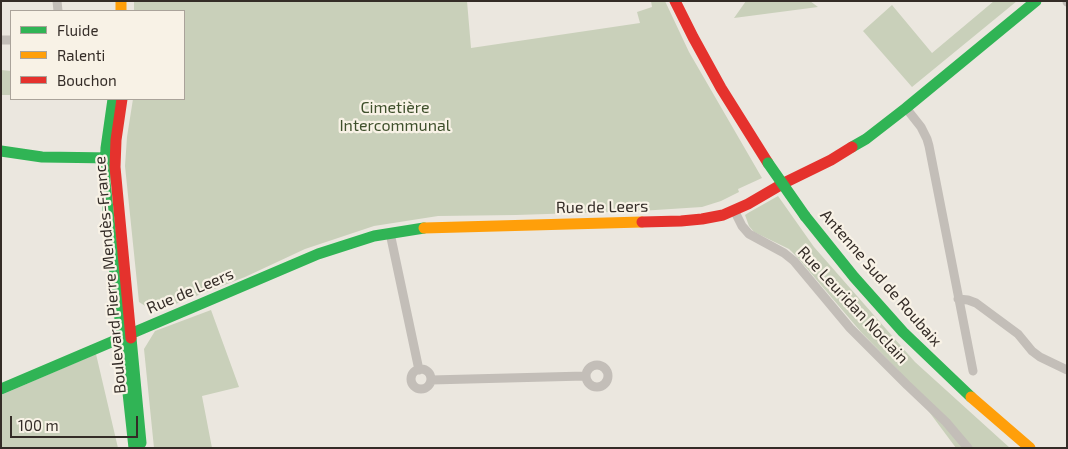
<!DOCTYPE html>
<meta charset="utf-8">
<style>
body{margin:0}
#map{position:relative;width:1068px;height:449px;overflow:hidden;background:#ebe7df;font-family:"Exo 2",sans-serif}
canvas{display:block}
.frame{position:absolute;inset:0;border:2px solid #342c27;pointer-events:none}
.legend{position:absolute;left:10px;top:10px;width:175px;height:90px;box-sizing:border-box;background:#f8f2e6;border:1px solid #aaa39a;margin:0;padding:6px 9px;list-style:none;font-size:15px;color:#342c27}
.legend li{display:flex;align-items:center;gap:10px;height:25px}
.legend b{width:25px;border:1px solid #aaa39a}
.scale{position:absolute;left:10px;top:416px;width:128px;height:22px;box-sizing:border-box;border:2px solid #342c27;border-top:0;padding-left:6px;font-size:15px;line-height:18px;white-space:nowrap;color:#342c27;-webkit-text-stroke:4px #f8f2e6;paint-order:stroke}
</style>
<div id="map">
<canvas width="1068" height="449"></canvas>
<div class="frame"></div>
<ul class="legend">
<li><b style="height:6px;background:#30b455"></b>Fluide</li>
<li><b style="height:6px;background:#ff9f0a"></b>Ralenti</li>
<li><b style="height:6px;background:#e5322d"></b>Bouchon</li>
</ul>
<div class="scale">100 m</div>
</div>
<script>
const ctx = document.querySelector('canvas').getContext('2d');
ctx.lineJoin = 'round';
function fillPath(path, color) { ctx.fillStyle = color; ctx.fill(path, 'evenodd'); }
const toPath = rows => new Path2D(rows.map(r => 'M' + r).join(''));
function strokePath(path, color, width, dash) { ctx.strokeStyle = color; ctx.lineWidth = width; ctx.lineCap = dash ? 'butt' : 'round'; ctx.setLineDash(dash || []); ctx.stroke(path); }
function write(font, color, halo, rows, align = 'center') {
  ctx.font = font + ' "Exo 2",sans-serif'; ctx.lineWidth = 4.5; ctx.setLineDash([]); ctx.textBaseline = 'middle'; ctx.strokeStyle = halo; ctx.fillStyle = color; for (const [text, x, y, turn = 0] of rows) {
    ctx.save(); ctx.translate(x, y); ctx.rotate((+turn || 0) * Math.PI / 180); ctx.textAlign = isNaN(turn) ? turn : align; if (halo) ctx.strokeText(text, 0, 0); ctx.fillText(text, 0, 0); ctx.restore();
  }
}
const green = toPath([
 [134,1,467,1,471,48,640,23,637,12,652,7,651,1,665,1,689,52,762,178,738,189,739,192,721,201,702,207,640,211,516,215,438,216,374,226,305,249,245,277,155,312,139,302,125,166,127,137,133,99,184,99,184,11,134,11],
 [746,1,810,1,818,7,734,18],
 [994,1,1017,1,912,87,863,31,892,5,932,53],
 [1,70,11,71,11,95,1,95],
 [778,196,814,247,915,362,1000,439,1010,448,956,448,898,370,861,332,797,257,789,249,754,232,749,226,745,215,748,213],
 [211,310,239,387,202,396,212,448,154,448,144,349,155,331],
 [96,354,118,448,1,448,1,395]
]);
const street = toPath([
 [57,1,58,11],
 [1067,1,1067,2],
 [1,40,11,40],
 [906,108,921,127,927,139,929,146,973,371],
 [734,210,742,226,749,234,784,253,794,261,850,328,907,385,946,422,968,448],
 [390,233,419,370],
 [958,299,968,300,976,303,1018,334,1032,351,1040,357,1067,370],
 '586 376a11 11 0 1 1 22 0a11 11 0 1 1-22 0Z',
 '411 379a10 10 0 1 1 20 0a10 10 0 1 1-20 0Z',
 [431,380,585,376]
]);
const fast = toPath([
 [113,99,106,148,105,182,134,448],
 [852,147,866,139,906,108,1036,1],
 [1,151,42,157,113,158],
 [805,216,854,277,903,332,971,397],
 [131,338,141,443],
 [1,389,318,254,374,236,424,228]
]);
const slow = toPath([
 [121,1,121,11],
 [424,228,642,222],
 [971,397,1030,448]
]);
const jam = toPath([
 [675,1,693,37,721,88,768,163],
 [122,99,116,140,115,167,131,338],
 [642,222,681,221,702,219,723,215,748,204,784,183,831,160,852,147]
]);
const fastBridge = toPath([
 [768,163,805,216]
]);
const parkNames = [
 ["Cimetière",395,108],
 ["Intercommunal",395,126]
];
const streetNames = [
 ["Rue de Leers",602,207,-1],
 ["Boulevard Pierre Mendès-France",110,275,-95],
 ["Antenne Sud de Roubaix",881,278,49],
 ["Rue de Leers",190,291,-23],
 ["Rue Leuridan Noclain",853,305,47]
];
fillPath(green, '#c9d0ba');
strokePath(street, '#c3beb8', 9);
strokePath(fast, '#30b455', 11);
strokePath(slow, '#ff9f0a', 11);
strokePath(jam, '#e5322d', 11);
strokePath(fastBridge, '#30b455', 11);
write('16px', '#3f502c', '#f8f2e6', parkNames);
write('16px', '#342c27', '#f8f2e6', streetNames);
</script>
